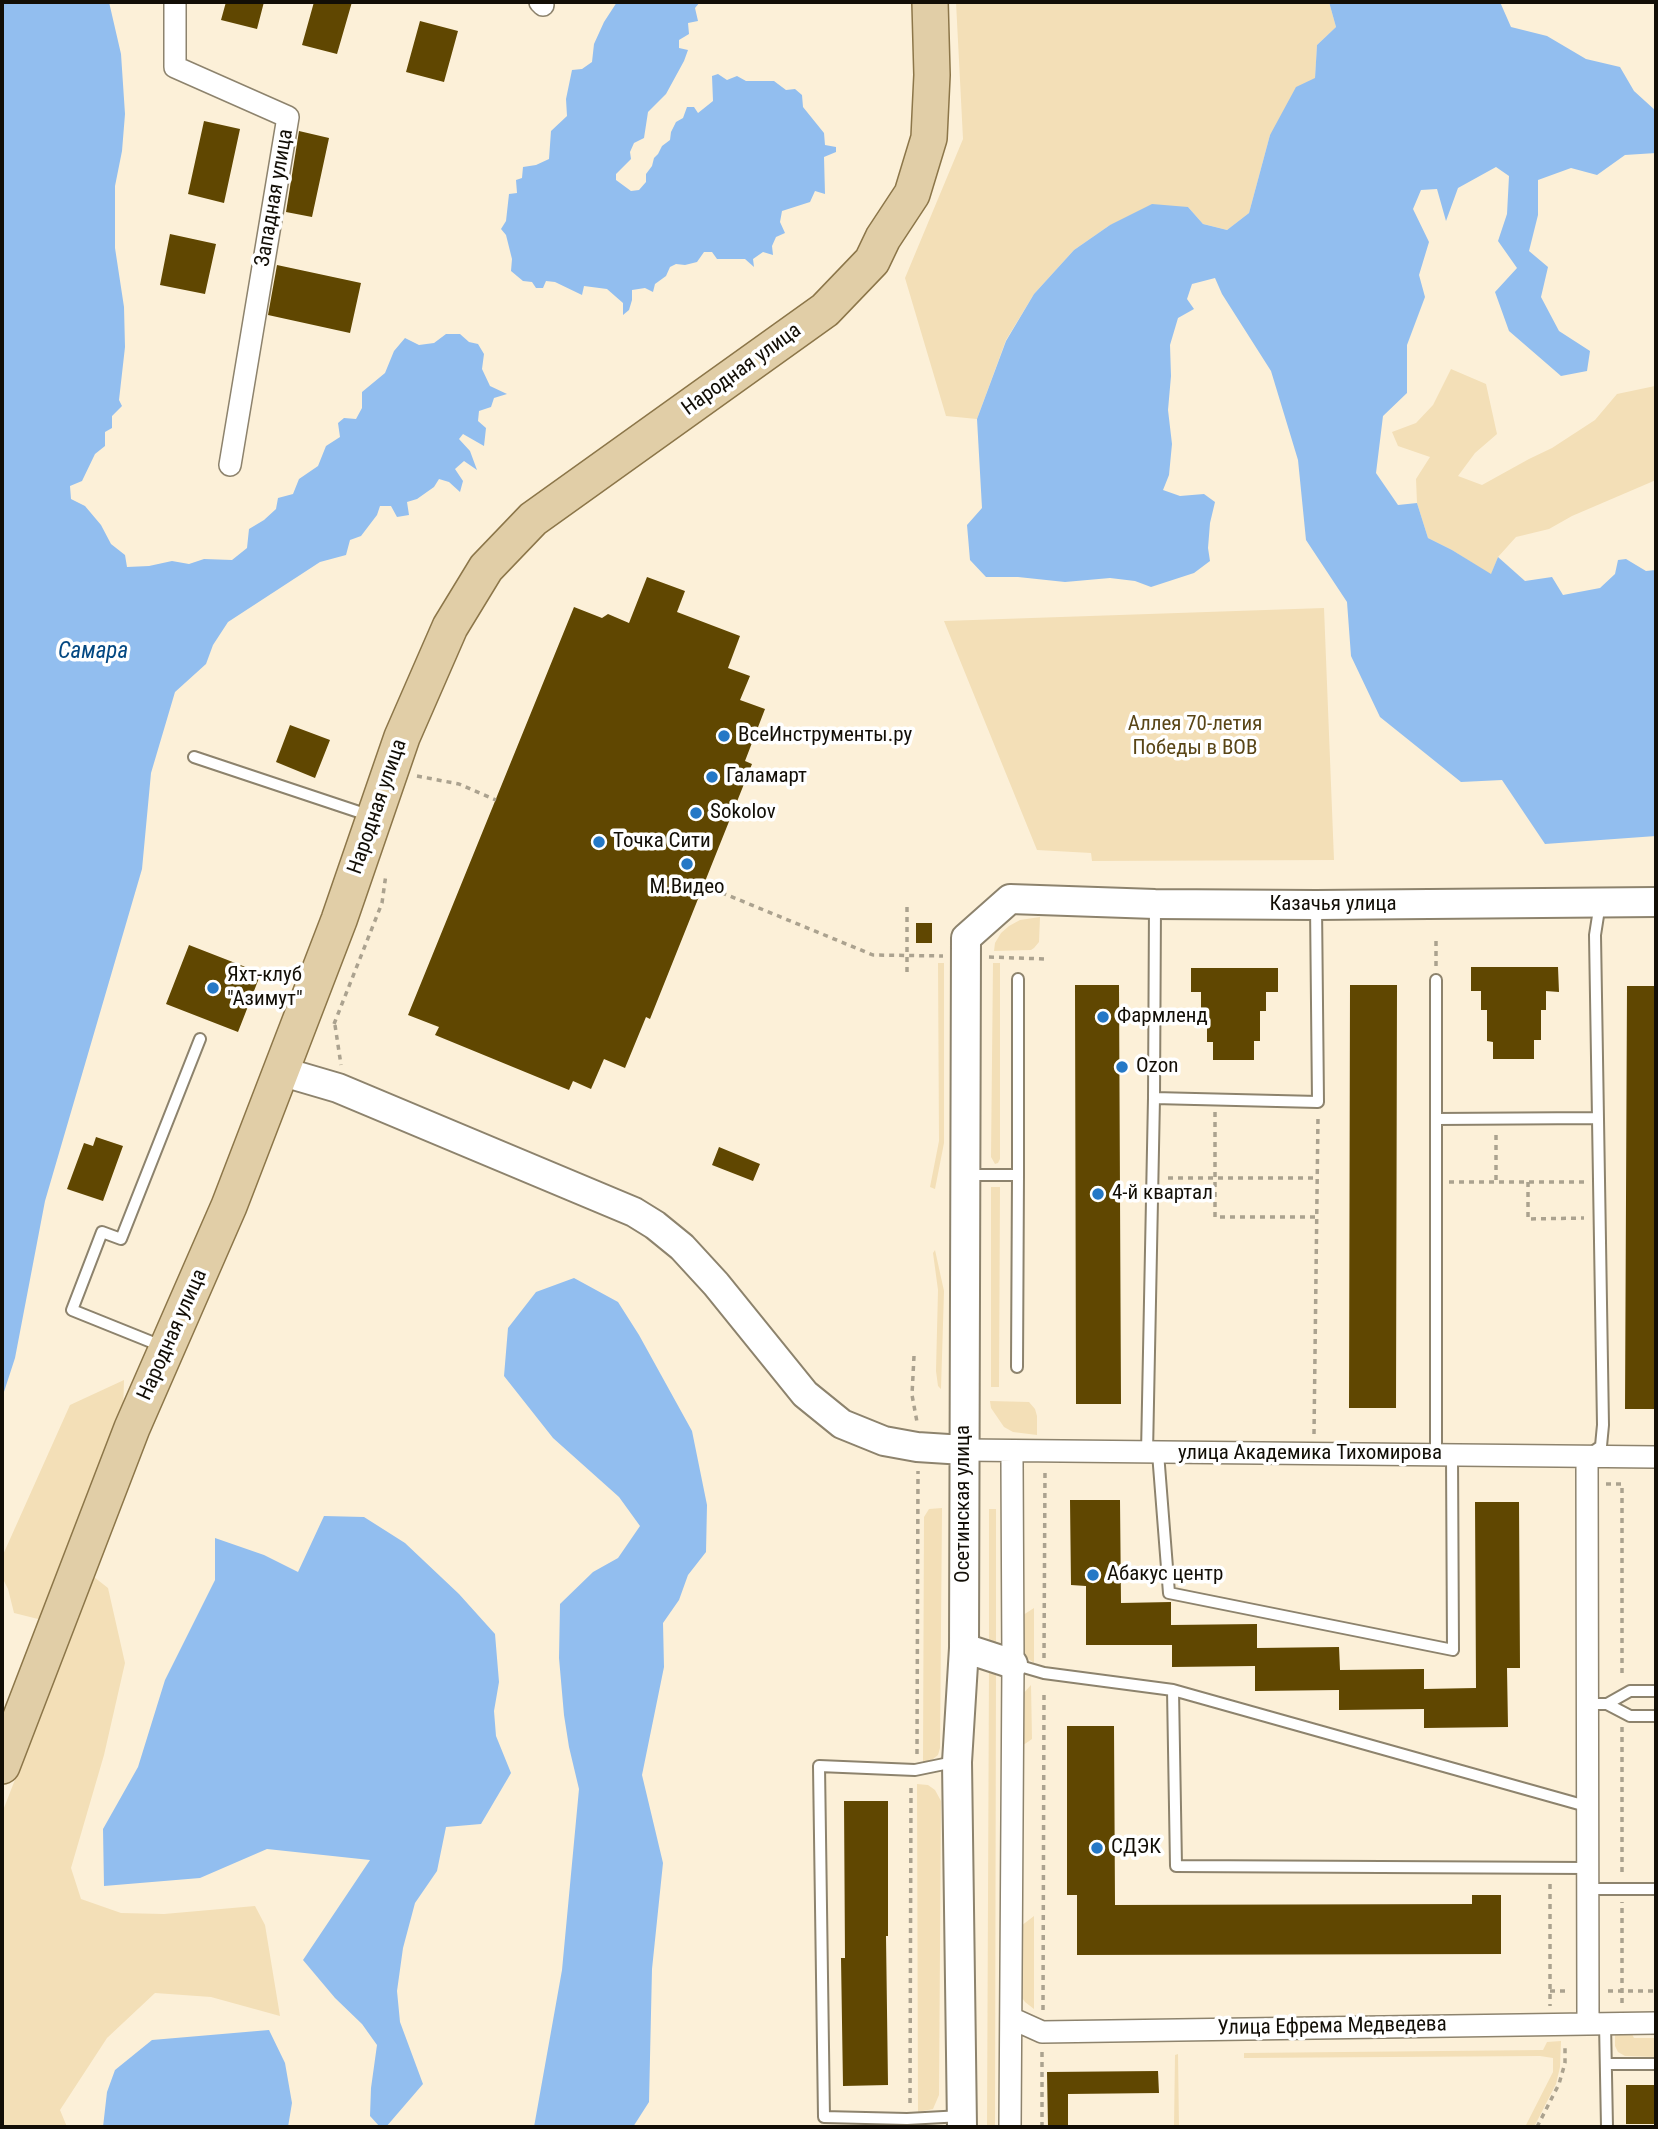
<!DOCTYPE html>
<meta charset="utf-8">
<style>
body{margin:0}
#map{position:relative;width:1658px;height:2129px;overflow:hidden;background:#fcf0d8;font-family:"Roboto Condensed",sans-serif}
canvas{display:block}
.frame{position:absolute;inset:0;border:4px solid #120e06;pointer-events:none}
</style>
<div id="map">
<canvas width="1658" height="2129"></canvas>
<div class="frame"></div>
</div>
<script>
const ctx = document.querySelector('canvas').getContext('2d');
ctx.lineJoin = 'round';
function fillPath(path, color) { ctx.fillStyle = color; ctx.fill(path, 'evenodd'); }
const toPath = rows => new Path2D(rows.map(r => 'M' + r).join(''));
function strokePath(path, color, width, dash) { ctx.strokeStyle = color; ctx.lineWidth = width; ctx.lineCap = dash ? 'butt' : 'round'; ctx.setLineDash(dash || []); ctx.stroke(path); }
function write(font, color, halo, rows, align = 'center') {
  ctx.font = font + ' "Roboto Condensed",sans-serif'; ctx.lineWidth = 7; ctx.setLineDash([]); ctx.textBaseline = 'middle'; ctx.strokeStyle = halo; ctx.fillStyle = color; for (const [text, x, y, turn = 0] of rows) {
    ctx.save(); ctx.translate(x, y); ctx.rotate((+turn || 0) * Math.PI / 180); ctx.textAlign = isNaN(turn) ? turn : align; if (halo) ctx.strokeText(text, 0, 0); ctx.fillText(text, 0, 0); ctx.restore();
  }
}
const green = toPath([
 [956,2,1329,2,1336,27,1317,45,1315,79,1270,135,1249,213,1227,230,1203,224,1188,207,1110,225,1074,250,1034,294,1006,340,977,419,946,416,905,278,963,139],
 [1451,369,1486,384,1497,434,1475,453,1458,476,1482,485,1529,459,1552,448,1595,420,1617,394,1655,386,1656,386,1656,480,1572,516,1549,529,1516,537,1498,557,1491,575,1452,550,1428,538,1417,503,1416,479,1430,457,1398,446,1392,432,1416,423,1433,405],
 [1324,608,1334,860,1092,861,1091,853,1037,850,944,621],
 [1040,917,1039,942,1034,948,1031,950,994,951,995,943,1001,933,1009,926,1020,920],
 [938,963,944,963,944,1143,935,1189,930,1187,939,1141],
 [993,963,1000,963,1000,1159,998,1163,995,1164,991,1157],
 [991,1187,1000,1187,999,1387,991,1387],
 [935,1250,944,1291,941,1389,938,1386,936,1371,938,1290,933,1253],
 [124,1380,123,1414,50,1610,38,1619,14,1613,8,1589,2,1577,2,1557,70,1405],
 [990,1401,1029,1402,1035,1409,1037,1416,1037,1435,1013,1432,1004,1427,991,1408],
 [942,1508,940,1748,938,1755,933,1759,923,1763,924,1517,929,1509],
 [989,1509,996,1509,996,1649,990,1645,989,1639],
 [94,1577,108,1588,125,1663,104,1755,71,1868,81,1899,121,1913,164,1914,255,1906,265,1925,280,2016,211,1997,155,1993,107,2038,60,2110,67,2127,2,2127,2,1813],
 [1034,1608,1034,1663,1023,1655,1020,1617],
 [989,1667,996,1672,995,2127,987,2127],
 [1031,1685,1032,1739,1019,1748,1021,1696],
 [917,1784,928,1785,935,1790,941,1801,939,2095,933,2109,918,2112],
 [1034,1916,1034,2009,1025,2002,1020,1995,1021,1926],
 [1630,2030,1634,2038,1656,2038,1656,2057,1625,2056,1618,2052,1615,2046,1615,2031],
 [1561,2041,1560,2067,1556,2084,1534,2127,1525,2127,1553,2072,1553,2058,1540,2056,1244,2058,1244,2053,1543,2050,1547,2042],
 [1178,2054,1179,2127,1174,2127,1175,2055]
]);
const water = toPath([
 [2,2,109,2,121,54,125,114,122,151,115,186,115,248,124,307,125,347,119,400,122,406,112,416,112,428,105,432,105,446,95,454,82,481,70,486,71,499,85,506,101,525,111,544,125,555,127,567,149,566,172,561,189,564,204,559,232,560,247,548,249,529,264,520,276,509,278,498,293,494,299,479,318,466,326,446,340,437,338,423,344,418,356,419,362,408,362,392,385,373,394,351,405,338,419,345,434,343,446,334,460,334,469,342,478,344,484,354,482,369,490,386,507,394,494,398,491,407,479,411,478,421,486,428,484,446,463,434,459,439,470,451,477,470,464,461,455,469,463,481,460,492,449,482,439,479,434,487,417,499,407,502,409,515,397,517,391,506,380,506,377,515,361,536,350,540,346,555,320,562,228,622,213,645,206,664,175,692,151,773,142,869,45,1201,15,1358,2,1398],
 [617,2,700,2,695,8,698,21,688,23,689,34,679,40,679,48,688,50,684,61,666,94,648,112,644,138,634,143,630,152,631,159,616,174,616,180,631,191,639,190,646,182,646,174,652,166,654,158,658,154,662,146,670,140,671,132,676,122,683,118,687,107,694,107,698,113,713,101,712,76,718,74,727,80,737,76,746,81,774,81,786,90,795,89,802,95,803,107,824,133,825,145,836,147,836,152,824,157,825,194,815,191,810,202,782,211,780,222,785,233,776,237,772,246,773,255,763,252,753,259,754,267,745,259,717,259,712,252,704,252,697,262,685,265,676,264,670,267,666,276,655,284,653,292,645,288,632,290,632,300,629,310,623,315,623,303,607,289,584,286,582,295,555,282,546,281,543,288,536,288,532,282,523,281,511,271,512,259,506,235,501,229,506,221,509,194,517,193,516,180,522,178,523,167,536,165,549,159,551,131,567,116,566,99,572,70,582,69,592,62,594,44,604,22],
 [1329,2,1500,2,1511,27,1547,36,1586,59,1620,67,1634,91,1656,111,1656,153,1625,155,1597,175,1571,168,1538,180,1538,215,1529,251,1548,267,1541,297,1559,331,1590,351,1587,371,1561,376,1509,331,1495,292,1517,268,1498,241,1507,214,1509,176,1496,167,1458,188,1446,221,1437,189,1421,190,1413,209,1429,242,1419,275,1425,297,1407,345,1407,393,1383,416,1376,473,1398,505,1417,503,1428,538,1452,550,1491,574,1498,557,1525,581,1552,577,1563,595,1600,588,1615,574,1618,560,1626,559,1646,571,1656,570,1656,836,1545,844,1502,780,1461,782,1380,717,1351,656,1347,602,1306,540,1298,460,1271,371,1222,294,1215,278,1192,284,1187,299,1194,309,1178,318,1170,345,1171,376,1168,410,1172,444,1169,475,1163,490,1180,496,1204,494,1215,502,1210,523,1208,548,1210,561,1194,573,1151,587,1135,581,1110,578,1065,582,1018,577,986,577,970,560,967,525,982,508,977,419,1006,341,1034,294,1074,250,1110,225,1152,204,1188,207,1203,224,1227,230,1249,213,1270,135,1296,87,1315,78,1317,45,1336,27],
 [574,1278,618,1302,639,1335,692,1431,707,1505,706,1552,688,1575,679,1600,663,1623,664,1667,642,1775,663,1863,652,1969,649,2102,633,2127,534,2127,562,1970,579,1789,569,1747,564,1715,559,1658,560,1604,593,1572,618,1558,640,1526,619,1497,553,1438,504,1376,508,1328,536,1292],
 [324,1516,364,1517,405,1543,459,1594,495,1634,499,1682,494,1711,496,1736,511,1773,481,1824,446,1827,437,1871,415,1903,403,1948,397,1991,400,2022,423,2084,386,2127,380,2127,370,2116,371,2088,377,2045,362,2024,335,1998,303,1960,370,1860,267,1849,200,1878,104,1886,103,1829,138,1767,165,1680,215,1580,215,1538,264,1555,298,1572],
 [269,2030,285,2063,292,2103,288,2127,103,2127,107,2092,115,2070,152,2040]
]);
const building = toPath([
 [226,2,264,2,257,29,221,20],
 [314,2,352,2,337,54,302,45],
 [420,21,458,31,444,82,406,72],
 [204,121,240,129,224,203,188,194],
 [299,131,329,138,312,217,286,212],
 [170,234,216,244,205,294,160,285],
 [277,265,361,283,350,333,268,315],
 [647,577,685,591,677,612,740,636,728,668,750,676,740,700,765,709,745,761,752,764,650,1019,646,1017,625,1068,604,1059,591,1089,573,1081,569,1090,435,1035,439,1027,408,1015,574,607,602,618,608,614,629,623],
 [290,725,330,740,315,778,276,762],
 [916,923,932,923,932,943,916,943],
 [189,945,261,973,238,1032,166,1004],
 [1471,967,1558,967,1559,992,1546,991,1546,1010,1541,1010,1541,1040,1534,1040,1534,1059,1493,1059,1493,1042,1487,1041,1487,1010,1481,1010,1481,991,1471,991],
 [1191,968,1278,968,1278,992,1266,992,1266,1011,1260,1011,1260,1041,1254,1041,1254,1060,1213,1060,1213,1042,1207,1042,1207,1011,1201,1011,1201,992,1191,992],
 [1075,985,1119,985,1121,1404,1076,1404],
 [1350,985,1397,985,1396,1408,1349,1408],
 [1627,986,1656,986,1656,1409,1625,1409],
 [96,1137,123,1146,103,1201,67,1189,84,1143,93,1146],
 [719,1147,760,1164,753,1181,712,1165],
 [1070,1500,1120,1500,1121,1603,1171,1602,1171,1625,1257,1624,1257,1648,1339,1647,1340,1670,1424,1669,1424,1689,1476,1688,1475,1502,1519,1502,1520,1668,1507,1668,1508,1727,1424,1728,1424,1709,1339,1710,1339,1690,1255,1691,1255,1666,1172,1667,1172,1645,1086,1645,1086,1586,1071,1585],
 [1067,1726,1114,1726,1115,1905,1472,1904,1472,1895,1501,1895,1501,1954,1077,1955,1077,1895,1067,1895],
 [844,1801,888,1801,888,1936,886,1936,888,2085,843,2086,841,1958,845,1958],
 [1158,2071,1159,2093,1068,2094,1068,2127,1048,2127,1047,2072],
 [1626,2085,1656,2085,1656,2124,1626,2124]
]);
const path = toPath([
 [417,776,459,784,496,800],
 [703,885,873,955,943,956],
 [989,957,1046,959],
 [1436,966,1436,936],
 [907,972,907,906],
 [334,1024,382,903,386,874],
 [335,1025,341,1065],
 [1215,1112,1215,1217,1316,1217],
 [1496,1135,1496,1182],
 [1168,1178,1317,1178],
 [1449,1182,1585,1182],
 [1528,1182,1528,1219,1584,1218],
 [914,1356,912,1395,917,1422],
 [1314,1434,1318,1116],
 [1606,1484,1622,1484,1622,1678],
 [1044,1658,1045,1470],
 [1622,1727,1622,1874],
 [917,1754,918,1471],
 [1550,1884,1550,2006],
 [1550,1991,1569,1991],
 [1608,1991,1656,1991],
 [1622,2003,1622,1902],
 [1043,2010,1044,1690],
 [910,2103,911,1785],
 [1042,2127,1042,2052],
 [1537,2127,1559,2084,1565,2063,1565,2044]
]);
const service = toPath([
 [194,757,371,816],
 [1436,980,1436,1455],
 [1154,1098,1318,1102,1316,905],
 [1436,1119,1598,1118],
 [965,1175,1018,1175,1018,979],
 [164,1347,72,1310,102,1232,121,1239,200,1039],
 [1017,1367,1018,1175],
 [1147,1453,1154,1098,1155,904],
 [1158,1453,1169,1593,1453,1650,1452,1455],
 [1590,1454,1601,1446,1603,1425,1595,935,1600,903],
 [1013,1664,1044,1673,1173,1690,1586,1806],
 [1173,1690,1176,1866,1587,1868],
 [1586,1704,1607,1704,1630,1691,1656,1691],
 [1607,1704,1630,1716,1656,1716],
 [954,1762,915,1770,819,1766,824,2117,907,2119,962,2116],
 [1587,1889,1656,1889],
 [1605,2023,1607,2127],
 [1606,2064,1656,2064]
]);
const minor = toPath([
 [175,2,175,67,288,117,230,465],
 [540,2,543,5],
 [964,1450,1656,1457],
 [1587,1457,1588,2023],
 [1011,2018,1042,2032,1656,2023],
 [1010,2127,1013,1664,1012,1461]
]);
const tertiary = toPath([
 [280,1071,338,1088,634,1212,655,1225,682,1247,716,1284,805,1394,842,1424,884,1441,917,1447,964,1450],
 [964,1648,1013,1664],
 [962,2127,957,1762,964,1648,966,938,1010,899,1155,904,1316,905,1656,902]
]);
const primary = toPath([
 [2,1766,132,1428,229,1206,339,920,402,737,450,627,486,568,533,519,825,310,872,261,883,238,912,194,929,138,932,75,930,2]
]);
const markers = [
 [724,736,7,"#2578c6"],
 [712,777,7,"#2578c6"],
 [696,813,7,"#2578c6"],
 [599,842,7,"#2578c6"],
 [687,864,7,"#2578c6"],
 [213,988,7,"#2578c6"],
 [1103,1017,7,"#2578c6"],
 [1122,1067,7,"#2578c6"],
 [1098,1194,7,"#2578c6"],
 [1093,1575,7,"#2578c6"],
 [1097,1848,7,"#2578c6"]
];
const streetNames = [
 ["Западная улица",275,198,-80],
 ["Народная улица",742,370,-36],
 ["Народная улица",378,807,-71],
 ["Казачья улица",1333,905],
 ["Народная улица",173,1335,-66],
 ["улица Академика Тихомирова",1310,1454],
 ["Осетинская улица",964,1504,-90],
 ["Улица Ефрема Медведева",1332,2027,-1]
];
const parkNames = [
 ["Аллея 70-летия",1195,725],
 ["Победы в ВОВ",1195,749]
];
const poiNames = [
 ["ВсеИнструменты.ру",738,736],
 ["Галамарт",726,777],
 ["Sokolov",710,813],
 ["Точка Сити",613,842],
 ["М.Видео",687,888,"center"],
 ["Яхт-клуб",227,976],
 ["\"Азимут\"",227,1000],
 ["Фармленд",1117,1017],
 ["Ozon",1136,1067],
 ["4-й квартал",1112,1194],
 ["Абакус центр",1107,1575],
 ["СДЭК",1111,1848]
];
const waterNames = [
 ["Самара",93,652]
];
fillPath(green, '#f3dfb7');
fillPath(water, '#92beef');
fillPath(building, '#604701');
strokePath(service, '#8d836d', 14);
strokePath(minor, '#8d836d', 24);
strokePath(tertiary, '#8d836d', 32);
strokePath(primary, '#8c7649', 38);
strokePath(path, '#aba28f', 3.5, [5, 5]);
strokePath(service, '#fff', 10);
strokePath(minor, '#fff', 21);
strokePath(tertiary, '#fff', 28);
strokePath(primary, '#e1cea7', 35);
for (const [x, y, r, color] of markers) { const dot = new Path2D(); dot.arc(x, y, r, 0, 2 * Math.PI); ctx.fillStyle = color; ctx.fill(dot); strokePath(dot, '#fff', 2.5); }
write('21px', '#120e06', '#fff', streetNames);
write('21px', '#594516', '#fff', parkNames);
write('21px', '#120e06', '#fff', poiNames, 'left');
write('italic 23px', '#034882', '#fff', waterNames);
</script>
